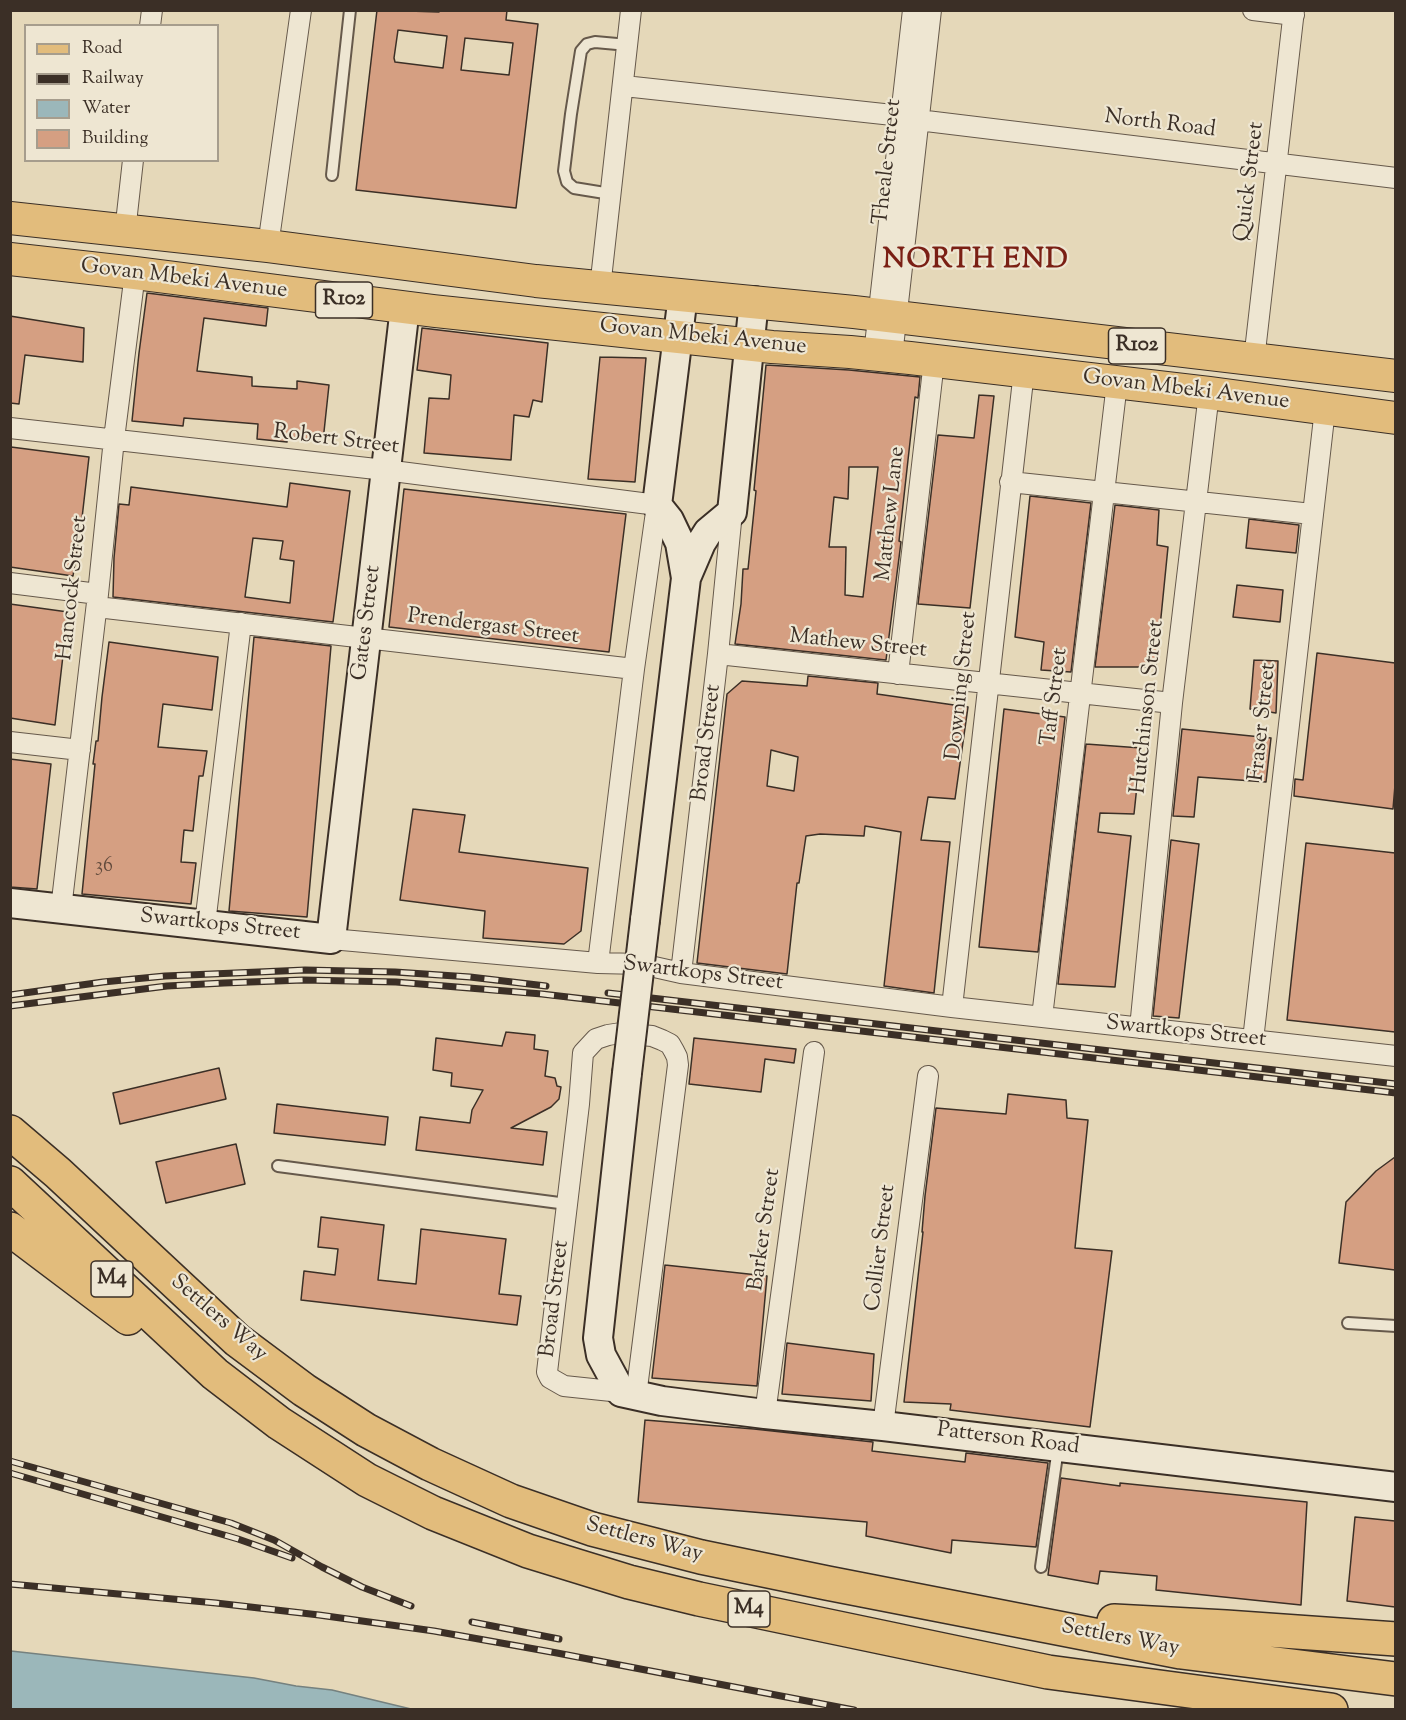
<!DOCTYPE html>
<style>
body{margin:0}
#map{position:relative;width:1406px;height:1720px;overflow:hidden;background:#e5d8b9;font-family:"Sorts Mill Goudy",serif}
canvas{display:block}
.frame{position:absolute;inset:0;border:12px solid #3b2f26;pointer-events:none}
.legend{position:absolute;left:24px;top:24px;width:195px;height:138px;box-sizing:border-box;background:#eee6d2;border:2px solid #a69d8d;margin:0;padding:8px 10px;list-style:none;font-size:18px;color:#3b2f26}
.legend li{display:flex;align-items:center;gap:12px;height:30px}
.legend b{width:30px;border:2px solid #a69d8d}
</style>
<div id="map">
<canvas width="1406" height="1720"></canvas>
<div class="frame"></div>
<ul class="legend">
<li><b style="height:8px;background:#e2bc7c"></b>Road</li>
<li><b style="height:8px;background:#3b2f26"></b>Railway</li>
<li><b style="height:16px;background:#9bb7ba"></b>Water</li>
<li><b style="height:16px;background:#d59f82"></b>Building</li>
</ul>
</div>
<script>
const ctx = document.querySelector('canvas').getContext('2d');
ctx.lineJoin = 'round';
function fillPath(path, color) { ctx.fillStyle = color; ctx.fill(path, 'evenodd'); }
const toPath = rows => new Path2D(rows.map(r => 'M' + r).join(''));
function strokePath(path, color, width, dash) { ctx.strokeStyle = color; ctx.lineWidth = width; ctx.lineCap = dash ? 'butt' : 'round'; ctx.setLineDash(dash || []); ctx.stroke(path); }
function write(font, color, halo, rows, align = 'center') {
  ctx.font = font + ' "Sorts Mill Goudy",serif'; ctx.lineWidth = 4.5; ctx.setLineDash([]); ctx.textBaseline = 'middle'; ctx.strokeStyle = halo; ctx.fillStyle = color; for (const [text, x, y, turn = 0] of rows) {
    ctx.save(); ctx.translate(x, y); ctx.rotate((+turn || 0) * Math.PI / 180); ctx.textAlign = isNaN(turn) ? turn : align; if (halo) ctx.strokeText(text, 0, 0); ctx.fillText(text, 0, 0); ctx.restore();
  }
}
const water = toPath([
 [11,1651,254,1678,296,1686,332,1690,411,1709,11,1709,11,1651]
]);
const building = toPath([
 [377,10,439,12,439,10,507,10,506,20,538,24,516,208,356,190,377,10],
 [398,30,447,36,443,68,395,62,394,58,398,30],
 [465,38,513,43,509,75,461,70,465,38],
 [147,293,268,308,266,326,204,318,197,371,252,377,252,386,297,389,297,381,329,385,323,441,288,438,287,442,257,439,258,424,184,418,183,426,132,421,139,353,147,293],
 [10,316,84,328,83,362,25,355,19,404,10,403,10,316],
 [422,328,548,343,542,402,533,400,529,417,514,415,511,460,424,453,429,398,449,399,451,375,417,370,422,328],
 [600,357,646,358,635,482,588,479,600,357],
 [766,365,849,370,920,377,918,398,915,397,899,541,901,542,886,660,735,644,741,604,743,569,748,569,756,491,754,490,766,365],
 [849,467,878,467,863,597,845,595,846,547,829,547,834,497,848,499,849,467],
 [979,395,994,396,970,608,918,604,938,435,974,438,979,395],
 [11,447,89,457,82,518,73,576,10,567,11,447],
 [290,483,350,491,333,622,113,597,114,558,119,504,129,505,131,487,287,507,290,483],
 [253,538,283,541,280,559,294,561,290,603,245,597,253,538],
 [404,489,626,514,609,652,389,627,404,489],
 [1030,496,1091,503,1071,672,1041,670,1044,642,1015,637,1030,496],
 [1115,505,1159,510,1157,545,1168,547,1156,667,1095,667,1115,505],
 [1249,519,1299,525,1296,553,1246,548,1249,519],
 [1237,585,1283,590,1280,622,1233,617,1237,585],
 [10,604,68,612,55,725,10,718,10,604],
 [254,637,331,646,307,917,229,911,254,637],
 [109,642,218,657,212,710,163,704,158,747,207,751,203,776,199,776,193,831,184,830,181,862,196,863,191,904,82,894,95,764,93,764,96,741,98,741,102,697,109,642],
 [1317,653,1395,663,1395,785,1393,809,1294,796,1295,779,1303,780,1317,653],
 [1254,660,1278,661,1276,713,1250,709,1254,660],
 [808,676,878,683,877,694,968,707,955,799,928,797,921,840,950,842,934,993,884,986,901,832,865,826,864,836,820,834,806,836,799,883,797,883,787,974,697,963,727,694,742,681,807,686,808,676],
 [771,750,798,757,794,791,767,786,771,750],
 [1004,709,1065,717,1038,952,979,947,1004,709],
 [1182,729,1271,738,1266,782,1198,777,1194,817,1173,816,1182,729],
 [1086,744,1141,748,1134,814,1100,813,1098,832,1131,836,1115,987,1058,984,1086,744],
 [10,759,51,764,37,889,10,887,10,759],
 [413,809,465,815,459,852,588,868,581,931,564,944,483,938,485,911,400,900,413,809],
 [1171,840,1199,844,1179,1018,1153,1016,1171,840],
 [1306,843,1395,853,1395,1032,1287,1020,1306,843],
 [506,1032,535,1035,534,1049,548,1051,545,1076,555,1078,557,1086,561,1087,559,1099,551,1107,511,1128,547,1132,543,1165,416,1150,420,1117,470,1123,472,1110,483,1090,451,1086,452,1073,433,1070,436,1038,502,1046,506,1032],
 [694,1038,796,1049,794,1063,765,1059,761,1092,689,1084,694,1038],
 [219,1068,226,1099,120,1124,113,1093,219,1068],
 [1008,1094,1066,1100,1067,1118,1088,1120,1075,1248,1112,1251,1090,1427,950,1410,951,1404,904,1402,923,1232,922,1232,925,1196,936,1108,1006,1114,1008,1094],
 [277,1104,388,1117,385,1145,274,1133,277,1104],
 [236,1144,245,1184,166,1203,156,1162,236,1144],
 [1395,1157,1395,1270,1339,1263,1346,1202,1376,1171,1395,1157],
 [321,1217,384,1225,378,1280,416,1284,421,1229,506,1239,499,1294,521,1296,517,1325,301,1300,304,1271,335,1275,338,1249,318,1247,321,1217],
 [665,1265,767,1276,757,1386,652,1378,665,1265],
 [787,1343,874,1354,871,1401,782,1394,787,1343],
 [645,1420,754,1429,873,1442,872,1451,965,1462,966,1453,1048,1463,1036,1547,952,1540,951,1553,866,1536,867,1522,638,1502,645,1420],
 [1061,1478,1120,1486,1120,1483,1307,1502,1301,1605,1156,1590,1157,1576,1100,1571,1098,1584,1048,1575,1061,1478],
 [1355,1517,1395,1521,1395,1607,1347,1601,1355,1517]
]);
const lane = toPath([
 [332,175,350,10],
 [611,194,574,188,567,182,564,171,571,114,581,51,587,44,595,42,628,45],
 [278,1166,567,1204],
 [1348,1323,1396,1326],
 [1041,1567,1058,1448]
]);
const street = toPath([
 [1253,10,1294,15],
 [150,26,152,10],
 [624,86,902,116],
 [918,120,1396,178],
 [125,232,133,160],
 [268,246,301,10],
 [600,288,631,10],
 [874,354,913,10],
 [892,356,931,10],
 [1254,360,1294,10],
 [10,428,385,470,657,505,634,669,598,963],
 [1010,482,1312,514],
 [10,583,98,594],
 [97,607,634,669],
 [718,654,1172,703],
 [898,674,934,361],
 [10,742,80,750],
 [61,909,98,594,114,439,135,273],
 [205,924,241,623],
 [331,939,598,963,641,964,681,973,952,1007,1396,1056],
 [681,973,718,654,732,512],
 [952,1007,1024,371],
 [1042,1017,1117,383],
 [1140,1028,1172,703,1209,393],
 [1253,1040,1325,409],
 [621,1392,564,1386,550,1378,547,1372,579,1104,583,1053,596,1039,608,1035,621,1033,652,1036,662,1040,670,1044,674,1051,677,1057,678,1065,636,1396],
 [765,1414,814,1052],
 [883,1426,928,1076]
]);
const secondary = toPath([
 [686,578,701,543,708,532,732,512,754,301],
 [10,903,331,939,405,307],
 [645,920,686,578,680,543,669,520,657,505,683,295],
 [627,1073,598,1338,601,1355,621,1392,662,1401,765,1414,883,1426,1396,1487]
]);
const primary = toPath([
 [10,218,268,246,536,281,854,312,1396,376],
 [10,259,135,273,434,311,772,347,850,352,910,358,1209,393,1396,418]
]);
const highway = toPath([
 [10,1132,58,1173,237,1340,304,1390,366,1430,430,1464,511,1501,592,1529,701,1557,827,1583,1181,1652,1396,1679],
 [10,1183,215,1374,279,1423,367,1480,433,1513,528,1551,629,1582,699,1599,1048,1672,1331,1710],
 [10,1229,128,1318],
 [1114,1621,1226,1627,1396,1639]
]);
const rail = toPath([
 [608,993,1396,1084],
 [10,995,103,982,165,976,305,970,395,972,470,977,546,986],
 [10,1006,167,986,224,983,303,980,396,982,542,994,1396,1093],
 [10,1461,231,1523,274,1540,322,1567,362,1587,411,1606],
 [10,1473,238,1539,292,1558],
 [10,1584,216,1603,319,1615,434,1631,557,1653,854,1710],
 [472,1622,559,1639]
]);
const secondaryBridge = toPath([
 [627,1073,645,920]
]);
const numberNames = [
 ["36",104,868]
];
const shields = [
 [344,300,57],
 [1137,346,57],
 [112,1279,42],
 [749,1609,42]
];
const shieldNames = [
 ["R102",344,300],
 ["R102",1137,346],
 ["M4",112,1279],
 ["M4",749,1609]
];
const streetNames = [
 ["North Road",1160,125,7],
 ["Theale Street",889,162,-84],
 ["Quick Street",1251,182,-83],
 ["Govan Mbeki Avenue",184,280,7],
 ["Govan Mbeki Avenue",703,338,6],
 ["Govan Mbeki Avenue",1186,391,7],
 ["Robert Street",336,441,7],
 ["Matthew Lane",892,514,-84],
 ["Hancock Street",74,588,-84],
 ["Gates Street",368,623,-83],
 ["Prendergast Street",493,628,7],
 ["Mathew Street",858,645,6],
 ["Downing Street",963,686,-84],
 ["Taff Street",1056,697,-83],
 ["Hutchinson Street",1149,707,-84],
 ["Fraser Street",1264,722,-84],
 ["Broad Street",708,743,-83],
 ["Swartkops Street",220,926,6],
 ["Swartkops Street",703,975,7],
 ["Swartkops Street",1186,1033,6],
 ["Barker Street",766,1230,-82],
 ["Collier Street",882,1248,-83],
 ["Broad Street",556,1299,-83],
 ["Settlers Way",218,1319,41],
 ["Patterson Road",1008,1440,7],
 ["Settlers Way",644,1541,15],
 ["Settlers Way",1120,1639,11]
];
const districtNames = [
 ["NORTH END",976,262]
];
fillPath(water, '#9bb7ba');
strokePath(water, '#75817f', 1.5);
fillPath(building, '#d59f82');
strokePath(building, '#3b2f26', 1.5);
strokePath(lane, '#66594b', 14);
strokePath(street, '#66594b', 22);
strokePath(secondary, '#3b2f26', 32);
strokePath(primary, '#3b2f26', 34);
strokePath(highway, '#3b2f26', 36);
strokePath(lane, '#eee6d2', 10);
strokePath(street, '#eee6d2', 20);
strokePath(secondary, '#eee6d2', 28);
strokePath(primary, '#e2bc7c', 32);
strokePath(highway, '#e2bc7c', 33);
strokePath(rail, '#3b2f26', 7);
strokePath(rail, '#eee6d2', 4.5, [14]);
strokePath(secondaryBridge, '#3b2f26', 32, []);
strokePath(secondaryBridge, '#eee6d2', 28);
write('20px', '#624b3d', null, numberNames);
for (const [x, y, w] of shields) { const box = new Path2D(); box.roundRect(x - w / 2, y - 18, w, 36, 4.5); ctx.fillStyle = '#eee6d2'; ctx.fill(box); strokePath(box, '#3b2f26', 1.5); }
write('bold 21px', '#3b2f26', null, shieldNames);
write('22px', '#3b2f26', '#eee6d2', streetNames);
ctx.letterSpacing = '1.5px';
write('bold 28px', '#7a1f14', '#eee6d2', districtNames);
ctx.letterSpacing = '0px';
</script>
